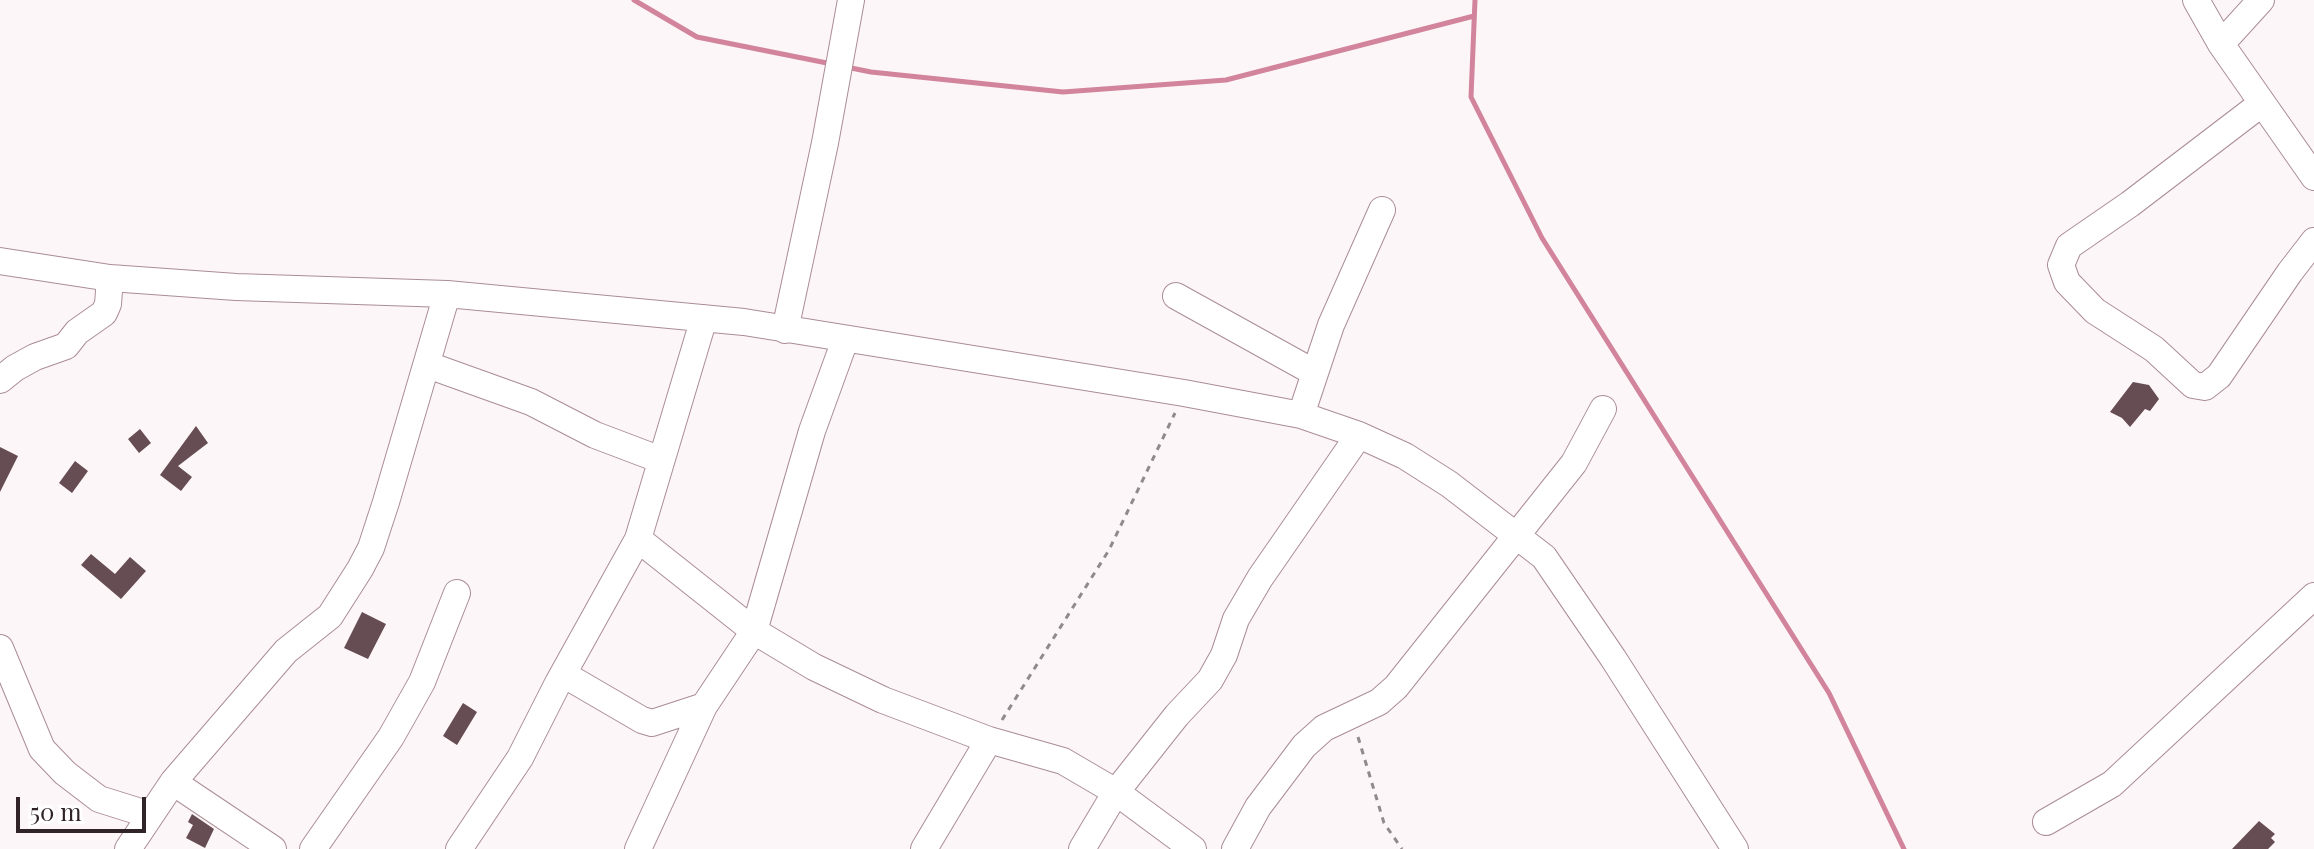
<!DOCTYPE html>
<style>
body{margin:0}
#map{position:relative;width:2314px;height:849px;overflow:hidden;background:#fdf6f8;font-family:"Playfair Display",serif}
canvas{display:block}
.scale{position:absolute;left:16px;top:797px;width:130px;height:36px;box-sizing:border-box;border:4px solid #302428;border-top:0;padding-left:10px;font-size:24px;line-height:28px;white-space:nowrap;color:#302428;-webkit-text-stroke:6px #fff;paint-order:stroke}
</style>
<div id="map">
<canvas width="2314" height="849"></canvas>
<div class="scale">50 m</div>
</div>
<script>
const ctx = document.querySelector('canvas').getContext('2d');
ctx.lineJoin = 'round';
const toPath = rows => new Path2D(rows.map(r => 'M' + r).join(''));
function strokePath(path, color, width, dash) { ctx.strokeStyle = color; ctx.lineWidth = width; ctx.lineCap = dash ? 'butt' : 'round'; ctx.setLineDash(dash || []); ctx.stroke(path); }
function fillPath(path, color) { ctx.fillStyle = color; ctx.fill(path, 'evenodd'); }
const stream = toPath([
 [634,0,697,37,832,64],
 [1475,0,1471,97,1542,238,1829,693,1904,849],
 [846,67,871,72,1063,92,1226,80,1474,16]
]);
const building = toPath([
 [2133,382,2149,385,2159,399,2150,411,2145,409,2130,427,2122,418,2110,412],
 [196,426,208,443,178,466,192,477,181,491,160,475],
 [140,429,151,443,139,453,128,439],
 [0,447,18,456,0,492],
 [75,461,88,471,72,493,59,483],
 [91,554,115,574,130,557,146,571,121,599,81,565],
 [362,612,386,624,368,659,344,648],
 [463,703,477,712,457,745,443,736],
 [192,814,214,829,205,848,186,838,193,825,188,822],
 [2259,821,2275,834,2271,838,2275,842,2268,849,2232,849]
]);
const path = toPath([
 [1002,720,1109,550,1175,413],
 [1358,737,1384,823,1402,849]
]);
const minor = toPath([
 [2196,0,2221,44,2314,177],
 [2221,44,2261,0],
 [2261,104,2130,204,2069,246,2061,265,2067,282,2095,311,2154,349,2193,385,2205,387,2219,376,2290,272,2314,241],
 [0,261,110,278,236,287,447,294,744,322,1184,393,1301,415,1359,435,1405,456,1449,484,1544,557,1613,658,1735,849],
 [1176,296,1315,373],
 [785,330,825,143,851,0],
 [428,365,531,402,595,435,661,460],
 [0,380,15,368,35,357,66,346,77,332,104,313,108,304,110,278],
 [1301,415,1331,325,1382,210],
 [638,539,754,631,814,667,883,700,989,740,1063,761,1116,792,1193,849],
 [0,648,42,749,65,773,99,799,150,815],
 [563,674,642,720,652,723,704,706],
 [173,782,273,849],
 [2046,822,2112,784,2314,596],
 [128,849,173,782,286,651,330,616,360,569,371,548,386,502,447,294],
 [313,849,391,737,422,682,457,593],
 [459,849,520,758,558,683,638,539,704,318],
 [638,849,704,706,754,631,812,431,845,340],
 [924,849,989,740],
 [1082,849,1116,792,1177,715,1210,680,1224,655,1236,619,1260,578,1359,435],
 [1235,849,1258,807,1304,746,1324,728,1379,702,1396,687,1574,463,1603,409]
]);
strokePath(stream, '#d1849b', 5);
fillPath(building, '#664c53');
strokePath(minor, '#aa8d95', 28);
strokePath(path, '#92898c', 3, [6, 6]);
strokePath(minor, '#fff', 26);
</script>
